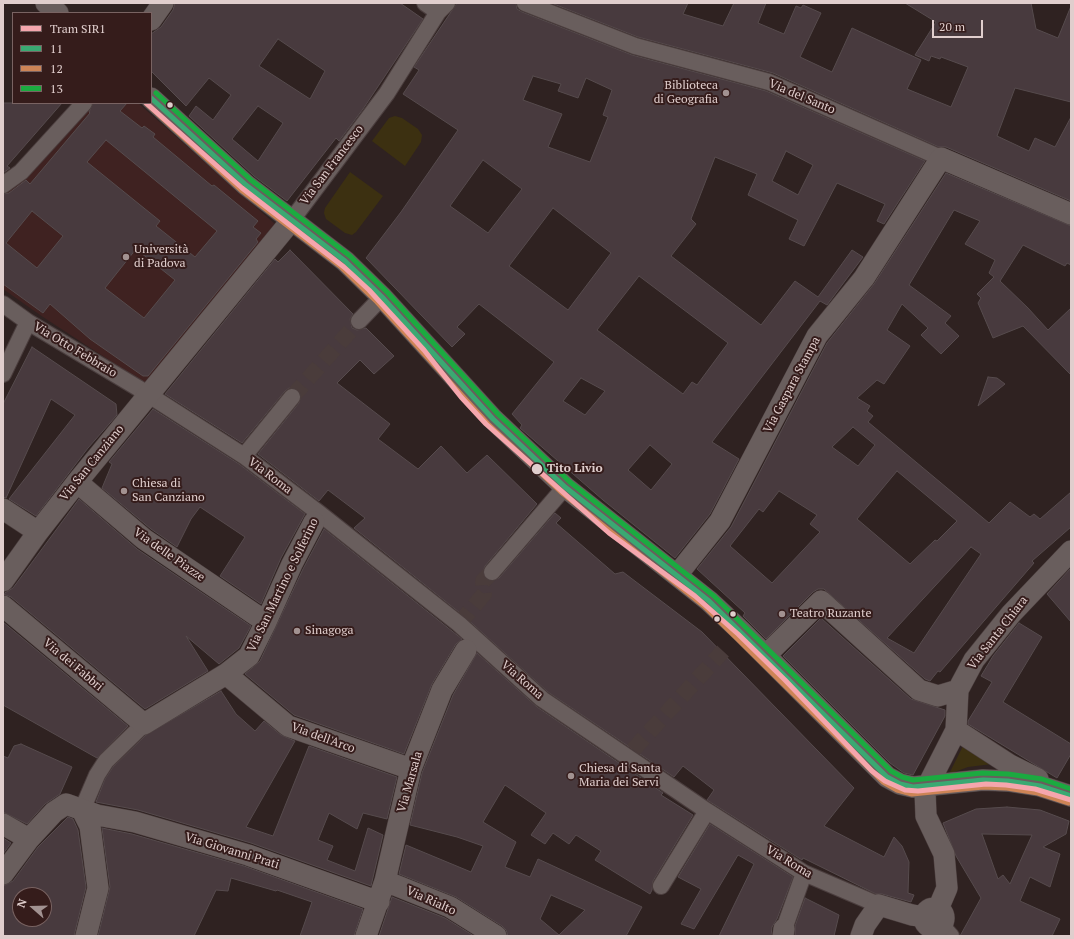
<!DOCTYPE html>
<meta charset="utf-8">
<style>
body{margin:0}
#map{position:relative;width:1074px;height:939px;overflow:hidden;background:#2f2221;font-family:"PT Serif",serif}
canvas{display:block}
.frame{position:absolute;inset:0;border:4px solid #e0cecd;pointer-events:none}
.legend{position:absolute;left:12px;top:12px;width:140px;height:92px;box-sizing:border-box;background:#351c1b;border:1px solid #796362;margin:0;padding:5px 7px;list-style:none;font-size:12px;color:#e0cecd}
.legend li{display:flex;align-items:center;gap:8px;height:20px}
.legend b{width:20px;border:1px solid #796362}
.north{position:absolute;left:12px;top:887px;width:40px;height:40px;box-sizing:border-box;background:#351c1b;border:1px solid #796362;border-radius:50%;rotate:290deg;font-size:11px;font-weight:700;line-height:16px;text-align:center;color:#e0cecd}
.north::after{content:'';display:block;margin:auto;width:14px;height:18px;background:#a29291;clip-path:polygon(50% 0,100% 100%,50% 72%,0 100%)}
.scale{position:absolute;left:932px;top:20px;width:51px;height:18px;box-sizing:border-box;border:2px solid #e0cecd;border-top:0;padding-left:5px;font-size:12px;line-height:14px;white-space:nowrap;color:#e0cecd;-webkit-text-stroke:3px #351c1b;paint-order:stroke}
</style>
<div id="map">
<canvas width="1074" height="939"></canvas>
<div class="frame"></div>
<ul class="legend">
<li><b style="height:5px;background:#f5a6ad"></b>Tram SIR1</li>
<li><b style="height:5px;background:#3aa972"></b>11</li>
<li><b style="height:5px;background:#cd8456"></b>12</li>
<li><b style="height:5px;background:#1baa40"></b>13</li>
</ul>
<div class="north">N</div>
<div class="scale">20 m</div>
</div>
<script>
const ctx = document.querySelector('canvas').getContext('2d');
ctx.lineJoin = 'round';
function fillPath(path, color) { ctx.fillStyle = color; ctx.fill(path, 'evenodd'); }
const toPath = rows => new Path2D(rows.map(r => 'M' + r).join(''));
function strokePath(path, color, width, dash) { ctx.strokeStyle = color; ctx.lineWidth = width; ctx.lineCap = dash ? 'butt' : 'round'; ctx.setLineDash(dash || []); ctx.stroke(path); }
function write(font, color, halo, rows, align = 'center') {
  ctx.font = font + ' "PT Serif",serif'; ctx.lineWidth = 4; ctx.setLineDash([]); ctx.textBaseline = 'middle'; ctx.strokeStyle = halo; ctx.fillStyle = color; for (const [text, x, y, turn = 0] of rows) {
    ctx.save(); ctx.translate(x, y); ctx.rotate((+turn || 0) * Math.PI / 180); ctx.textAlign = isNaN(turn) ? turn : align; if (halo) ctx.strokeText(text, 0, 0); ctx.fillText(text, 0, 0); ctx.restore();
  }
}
const built = toPath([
 [88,103,138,103,275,224,147,385,43,317,3,289,3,188]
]);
const green = toPath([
 [395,116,402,118,418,129,422,135,421,142,405,166,372,141,389,118],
 [350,172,383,196,356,232,352,235,345,233,326,219,324,213,325,208],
 [964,744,992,764,968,767,949,774]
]);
const building = toPath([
 [175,3,400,3,423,19,363,109,339,141,336,138,287,201,254,176,189,116,196,106,213,120,231,95,209,78,186,106,151,71,151,34,161,27,173,10,175,3],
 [278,39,325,71,310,99,259,66,278,39],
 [258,106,283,123,258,161,232,139,258,106],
 [457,3,516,3,517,9,522,12,632,55,766,91,925,161,884,224,877,221,885,204,837,183,804,246,789,239,798,220,748,195,757,174,715,157,691,219,696,224,671,256,761,325,795,281,818,297,852,250,863,257,827,305,820,301,712,442,739,459,710,514,675,558,603,500,520,428,522,425,512,414,554,362,479,304,457,327,465,334,452,347,366,258,401,212,458,130,403,94,419,70,414,67,457,3],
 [533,76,561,84,558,91,578,98,586,78,612,90,603,115,608,117,590,162,548,147,562,114,523,100,533,76],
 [786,151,813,165,798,195,772,181,786,151],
 [483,160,522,189,488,233,450,206,483,160],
 [553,208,611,253,568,310,509,266,553,208],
 [639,276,728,343,697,385,692,382,683,394,597,330,639,276],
 [581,378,605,391,585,415,563,401,581,378],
 [650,445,672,464,651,490,628,470,650,445],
 [551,3,688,3,683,14,723,26,734,3,766,3,758,23,784,34,796,6,801,8,803,5,821,13,800,57,832,72,852,28,921,60,907,89,951,107,968,67,941,57,940,59,931,56,929,61,915,55,936,22,905,3,1031,3,1036,29,1058,38,1071,6,1071,102,1015,88,997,136,1029,151,1035,138,1055,147,1071,117,1071,201,946,147,939,147,773,73,638,37,551,3],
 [3,103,62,103,7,166,10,168,3,173,3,103],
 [93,103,127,103,120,111,142,128,144,126,155,134,153,137,212,186,214,185,258,221,253,227,261,233,256,239,258,242,148,376,143,376,90,339,50,304,43,313,3,284,3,194,9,193,26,180,30,184,90,113,89,112,93,103],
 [106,140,217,231,195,257,156,226,160,221,87,162,106,140],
 [32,211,63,236,37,268,6,243,32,211],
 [136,249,175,280,144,318,105,288,136,249],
 [946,173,1071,226,1071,265,1067,263,1065,266,1023,245,1000,281,1028,308,1048,330,1071,308,1071,375,1023,326,993,338,978,303,981,298,977,294,994,277,989,273,995,260,965,244,980,221,954,210,909,285,951,316,945,323,959,336,941,354,921,335,928,328,902,304,887,330,910,346,884,384,877,380,857,398,870,406,867,411,873,416,868,422,989,523,1010,502,1030,517,1034,514,1040,519,1071,492,1071,527,1032,561,1034,563,940,672,938,671,930,681,925,679,824,589,818,589,813,592,766,639,743,616,745,613,697,569,731,527,827,343,874,284,946,173],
 [853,427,875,445,858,466,832,447,853,427],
 [897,471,957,521,937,541,935,540,910,564,857,519,897,471],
 [779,491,817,515,810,524,820,532,772,583,730,546,759,509,763,512,779,491],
 [971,547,981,554,914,653,887,638,971,547],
 [290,250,353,314,350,319,352,328,357,330,366,328,394,356,374,374,360,360,337,383,390,424,378,439,418,469,441,446,467,473,487,455,537,504,485,566,483,571,486,579,491,581,499,578,555,513,561,518,556,523,615,574,623,572,702,632,854,788,824,826,884,857,894,837,902,846,909,862,908,893,914,895,911,902,882,894,876,894,803,858,802,860,707,800,714,790,683,766,674,777,548,692,465,617,354,528,365,518,328,490,319,501,258,454,299,403,301,394,298,389,289,388,285,391,242,443,165,394,275,259,278,262,290,250],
 [32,347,116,404,117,415,88,448,36,516,9,499,75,415,51,399,6,498,3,497,3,404,32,347],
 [988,377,997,378,1005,384,978,406,988,377],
 [153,409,239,464,305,514,281,558,261,604,220,576,245,537,200,507,191,519,177,547,151,529,102,488,112,464,109,462,153,409],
 [79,499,137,549,251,626,239,648,219,664,186,636,208,671,145,709,11,597,3,594,13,588,79,499],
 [324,529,462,639,456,644,432,684,404,754,294,715,245,674,260,661,303,569,324,529],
 [1071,568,1071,622,1047,594,1071,568],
 [821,618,911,699,945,710,945,716,913,775,904,773,890,763,783,656,821,618],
 [3,622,128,726,97,758,3,705,3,622],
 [1019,623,1042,637,1003,702,1071,744,1071,754,1057,778,968,724,968,721,992,682,981,676,993,656,1019,623],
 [477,653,537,707,663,793,661,795,693,815,653,881,652,890,650,894,595,860,601,851,576,835,569,844,553,833,545,844,531,835,546,813,505,785,483,822,516,842,505,867,530,877,538,859,642,907,626,936,508,936,506,930,502,926,456,897,399,874,406,845,471,872,483,846,457,837,410,825,422,773,453,695,477,653],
 [551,895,585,910,559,935,540,919,551,895],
 [221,691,236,714,255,731,264,721,281,735,295,741,246,827,273,836,309,746,397,777,387,819,363,813,357,829,329,813,318,840,333,846,327,860,355,871,368,828,383,835,371,886,251,843,138,810,96,802,105,779,113,767,146,735,221,691],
 [21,744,72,767,60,794,45,804,27,824,3,812,3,756,8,758,14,746,21,744],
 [1007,807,1040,810,1069,821,1066,834,1043,847,1060,854,1050,887,1030,877,1020,901,1060,919,1052,936,960,936,981,898,956,856,943,823,976,809,1007,807],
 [982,834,1032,835,1010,884,1003,875,998,879,982,834],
 [68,817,73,819,78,830,86,887,74,936,3,936,3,886,13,881,38,847,68,817],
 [20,895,44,895,44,919,20,919,20,895],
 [710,824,793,877,777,919,772,927,771,936,719,936,754,864,738,855,694,929,681,924,701,889,678,877,710,824],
 [102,828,132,834,244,866,363,909,354,936,300,936,312,902,277,890,276,891,231,878,228,891,216,890,194,936,98,936,110,887,102,828],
 [3,838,11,843,3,854,3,838],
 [392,897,445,918,474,936,379,936,392,897],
 [805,898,839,915,834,936,795,936,795,926,805,898]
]);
const pedestrianTunnel = toPath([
 [292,397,359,321],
 [459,624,484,594,483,581,492,572],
 [633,750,723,651]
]);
const pedestrian = toPath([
 [425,3,438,12],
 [525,3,635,46,769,82,941,158],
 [3,185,21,172,84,103],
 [291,221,387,93,438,12,447,3],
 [3,304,28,322,138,388,244,456,319,513,459,624,542,699,707,811,804,873,879,905],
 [359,321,382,297],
 [3,374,28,322],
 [244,456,292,397],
 [492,572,565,487],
 [82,810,97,775,106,761,144,724],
 [661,886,707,811],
 [941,925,951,936],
 [784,929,804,873]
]);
const minor = toPath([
 [46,3,58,13],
 [151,20,163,3],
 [151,98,246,185,345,261,382,297,493,419,565,487,709,601,741,631,887,777,900,784,913,787,983,780,1008,781,1040,786,1071,796],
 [77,482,144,539,266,622],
 [3,509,38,532],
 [677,575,720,521,817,336,864,278,941,158,1071,214],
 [3,581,38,532,77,482,291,221],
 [3,606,144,724,226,674,249,656,266,622,292,564,314,522],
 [766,655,821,601,919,690,938,696,958,690],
 [226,674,288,726,411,769],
 [956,730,1010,765,1038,779],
 [82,810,90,826,98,888,86,936],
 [3,824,29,839],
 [3,874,29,839,54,812,66,804,97,815,135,822,248,855,379,902],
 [385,881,450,907,496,936],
 '924 918a10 10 0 1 1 20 0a10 10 0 1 1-20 0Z',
 [938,909,947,888,944,854,926,816,925,791,956,730,958,690,974,660,1011,614,1071,551],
 [366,936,385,881,411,769,442,690,466,650],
 [783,936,784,929],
 [861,936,865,925,879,905,912,915,925,917]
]);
const bus1 = toPath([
 [151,98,246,185,345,261,382,297,493,419,565,487,709,601,887,777,900,784,913,787,983,780,1008,781,1040,786,1071,796]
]);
const bus2 = toPath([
 [146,103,241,190,340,266,377,302,488,424,561,492,704,606,883,782,897,790,912,794,983,787,1007,788,1038,793,1069,803]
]);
const bus3 = toPath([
 [156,93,251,180,350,256,387,292,498,414,570,482,714,596,891,771,902,777,913,780,982,773,1008,774,1042,779,1071,789]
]);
const tram1 = toPath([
 [146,103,242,188,344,267,369,290,424,350,461,397,486,424,609,533,695,596,738,634,785,680,872,771,885,781,905,790,918,791,986,784,1006,785,1035,789,1071,800]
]);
const markers = [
 [726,93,4,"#a29291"],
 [170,105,3.5,"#e0cecd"],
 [126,257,4,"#a29291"],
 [537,469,6,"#e0cecd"],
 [124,491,4,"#a29291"],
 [733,614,3.5,"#e0cecd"],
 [782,614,4,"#a29291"],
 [717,619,3.5,"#e0cecd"],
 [297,631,4,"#a29291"],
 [571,776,4,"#a29291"]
];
const poiNames = [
 ["Biblioteca",718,86,"right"],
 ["di Geografia",718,100,"right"],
 ["Università",134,250],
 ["di Padova",134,264],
 ["Chiesa di",132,484],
 ["San Canziano",132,498],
 ["Teatro Ruzante",790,614],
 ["Sinagoga",305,631],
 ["Chiesa di Santa",579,769],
 ["Maria dei Servi",579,783]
];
const streetNames = [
 ["Via del Santo",802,97,23],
 ["Via San Francesco",332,165,-53],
 ["Via Otto Febbraio",75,350,31],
 ["Via Gaspara Stampa",792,385,-62],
 ["Via San Canziano",92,463,-51],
 ["Via Roma",270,476,37],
 ["Via delle Piazze",169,555,35],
 ["Via San Martino e Solferino",283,585,-64],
 ["Via Santa Chiara",998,633,-52],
 ["Via dei Fabbri",73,665,40],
 ["Via Roma",522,680,41],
 ["Via dell'Arco",323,738,20],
 ["Via Marsala",410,782,-74],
 ["Via Giovanni Prati",232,851,17],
 ["Via Roma",789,862,31],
 ["Via Rialto",431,901,24]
];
const stopNames = [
 ["Tito Livio",547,469]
];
fillPath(built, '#3f2221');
fillPath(green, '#3c3011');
fillPath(building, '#483a3e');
strokePath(building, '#564b4d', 1);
strokePath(pedestrianTunnel, '#4a3c3b', 16, [16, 8]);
strokePath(pedestrian, '#4b3e3e', 18);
strokePath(minor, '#4b3e3e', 22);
strokePath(pedestrian, '#695e5d', 16);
strokePath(minor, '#695e5d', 21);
strokePath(bus1, '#3aa972', 5);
strokePath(bus2, '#cd8456', 5);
strokePath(bus3, '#1baa40', 5);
strokePath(tram1, '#f5a6ad', 5);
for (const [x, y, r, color] of markers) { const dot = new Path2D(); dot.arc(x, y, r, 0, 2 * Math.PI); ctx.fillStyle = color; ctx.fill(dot); strokePath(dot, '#351c1b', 1.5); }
write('12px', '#e0cecd', '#351c1b', poiNames, 'left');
write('12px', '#e0cecd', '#351c1b', streetNames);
write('bold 12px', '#e0cecd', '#351c1b', stopNames, 'left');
</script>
